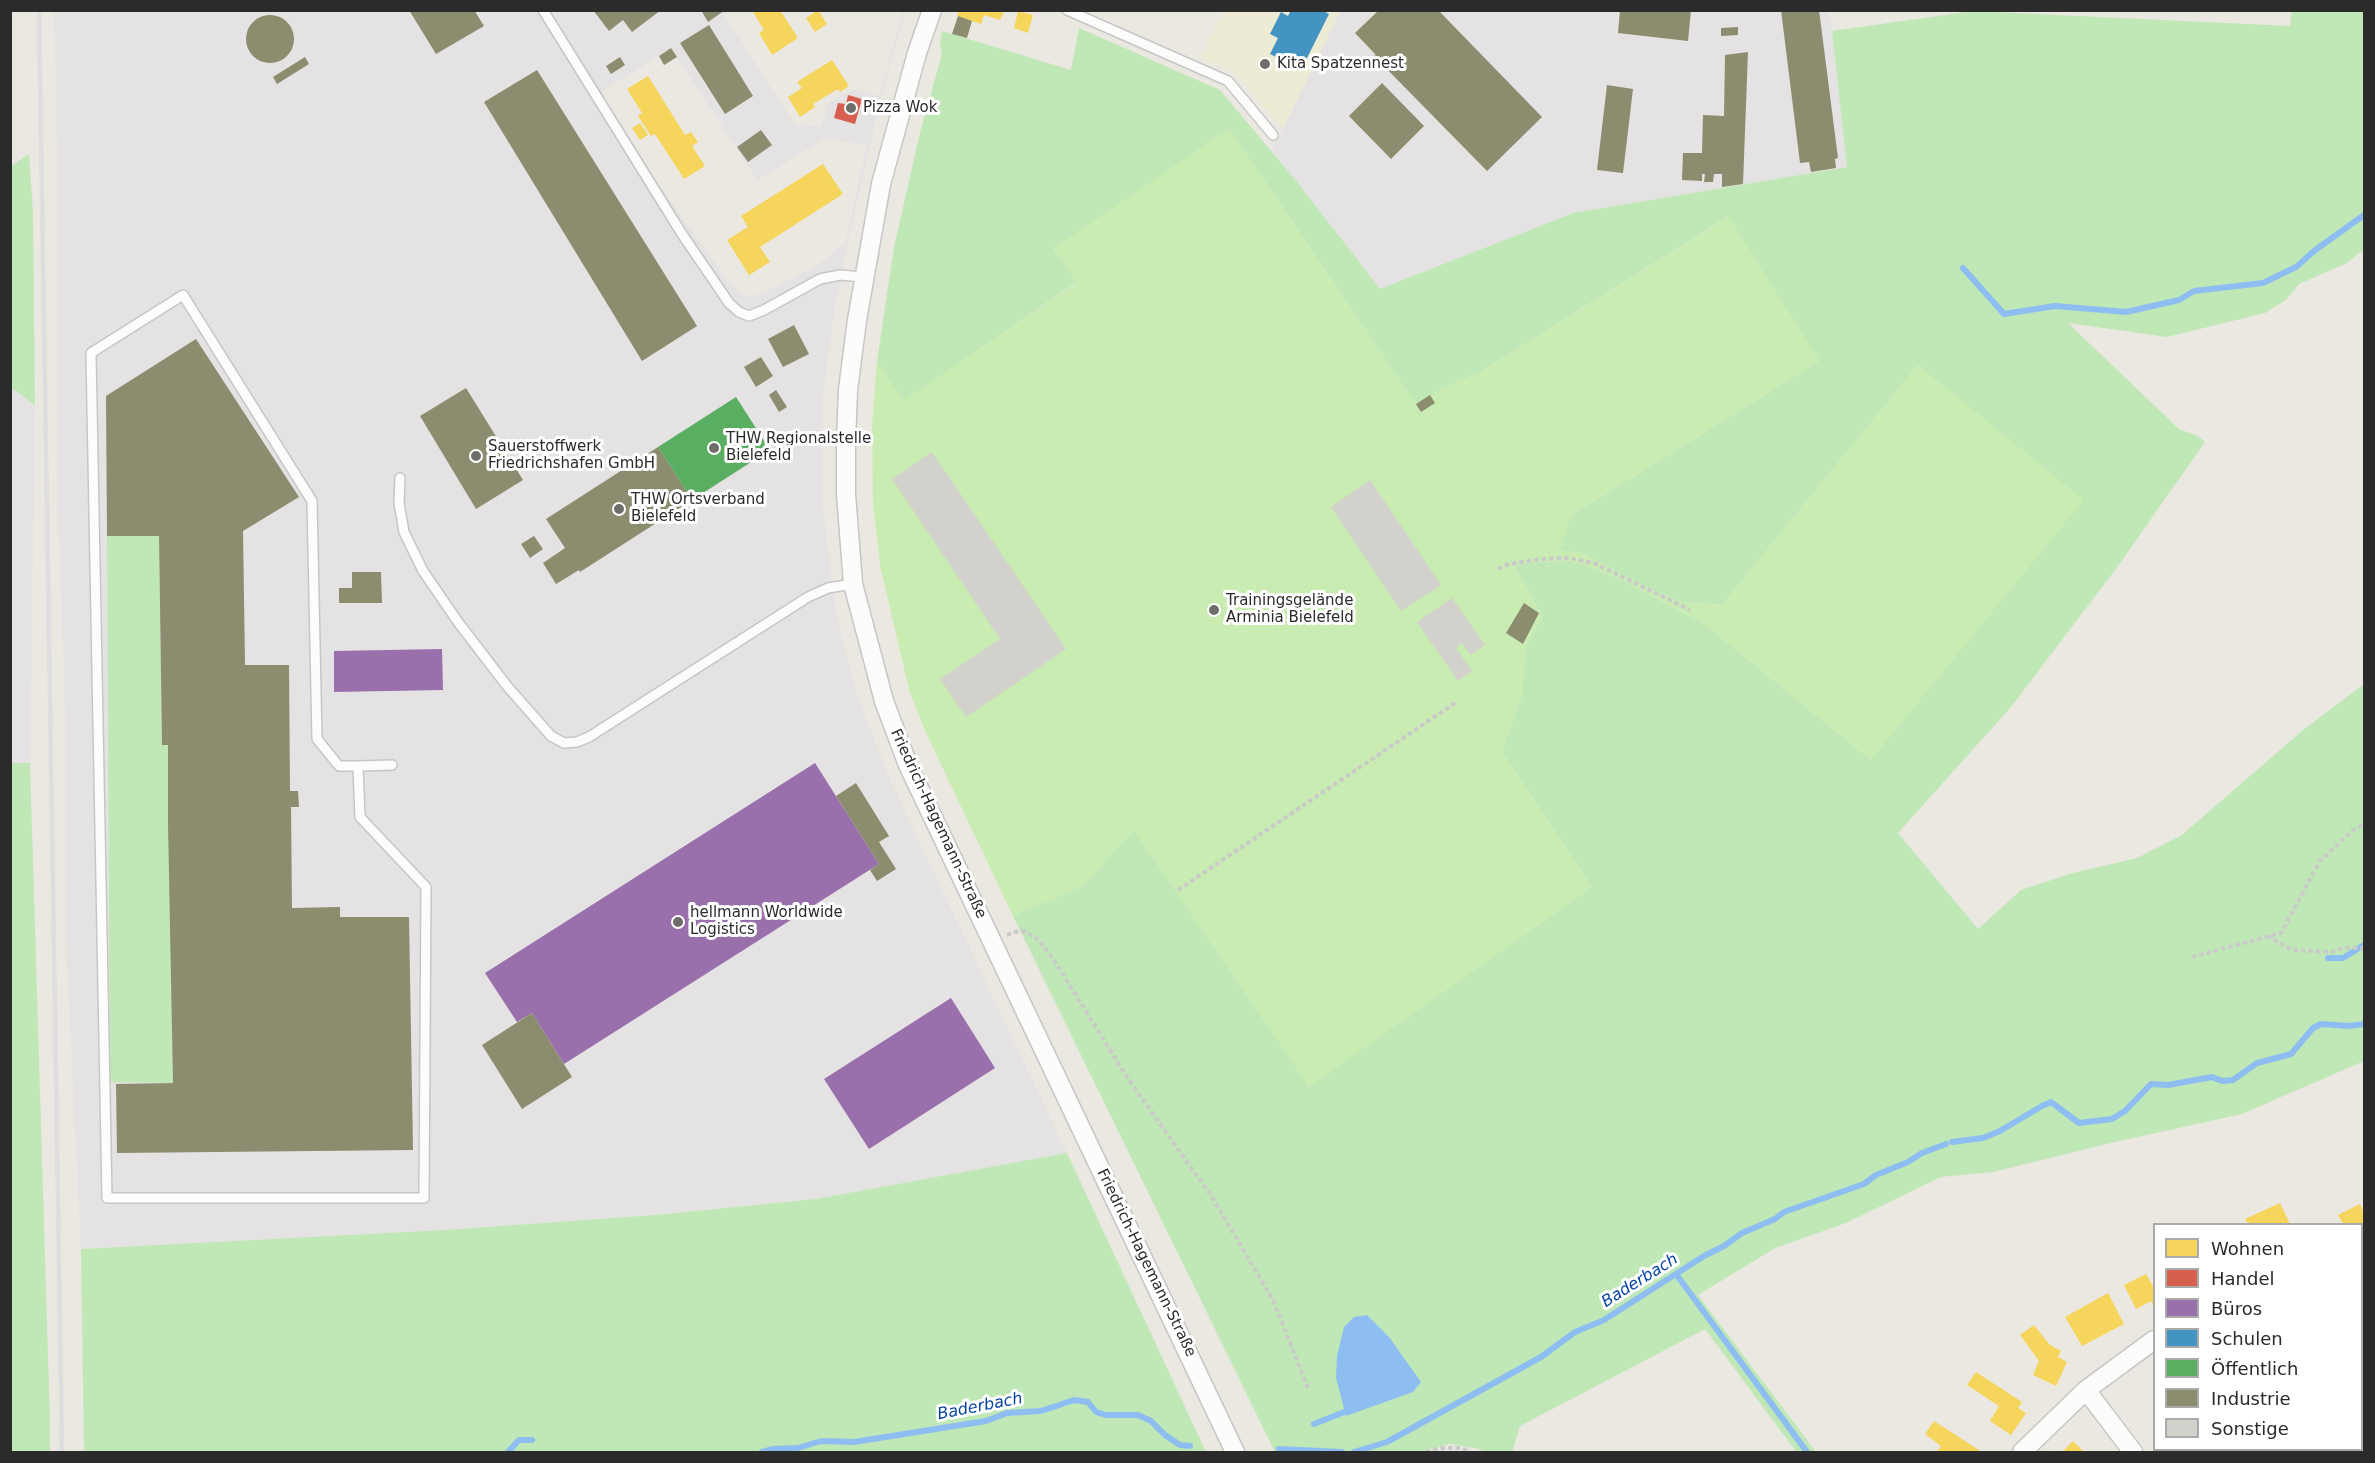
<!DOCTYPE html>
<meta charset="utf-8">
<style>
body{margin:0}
#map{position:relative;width:2375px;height:1463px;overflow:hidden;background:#eae8e0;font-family:"DejaVu Sans",sans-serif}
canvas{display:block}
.frame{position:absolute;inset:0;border:12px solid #2b2b2b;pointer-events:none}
.legend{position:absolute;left:2153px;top:1223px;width:210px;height:228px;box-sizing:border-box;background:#fff;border:2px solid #aaa;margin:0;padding:8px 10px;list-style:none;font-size:18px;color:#2b2b2b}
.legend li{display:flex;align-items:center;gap:12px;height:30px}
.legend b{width:30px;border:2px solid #aaa}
</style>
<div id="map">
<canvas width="2375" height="1463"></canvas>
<div class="frame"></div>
<ul class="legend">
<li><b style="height:16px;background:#f6d55c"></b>Wohnen</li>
<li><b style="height:16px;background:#d6604d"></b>Handel</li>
<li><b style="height:16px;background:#9970ab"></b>Büros</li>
<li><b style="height:16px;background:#4393c3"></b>Schulen</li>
<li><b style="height:16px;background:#5aae61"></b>Öffentlich</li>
<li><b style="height:16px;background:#8c8c6e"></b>Industrie</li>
<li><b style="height:16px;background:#d2d1cb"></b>Sonstige</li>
</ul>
</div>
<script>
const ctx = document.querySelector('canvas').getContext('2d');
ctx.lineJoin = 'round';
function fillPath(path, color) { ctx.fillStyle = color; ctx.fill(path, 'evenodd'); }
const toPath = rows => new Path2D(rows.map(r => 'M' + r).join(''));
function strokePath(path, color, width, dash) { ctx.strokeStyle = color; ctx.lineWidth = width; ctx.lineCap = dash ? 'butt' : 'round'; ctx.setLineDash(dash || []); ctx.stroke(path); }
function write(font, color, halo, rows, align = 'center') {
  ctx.font = font + ' "DejaVu Sans",sans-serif'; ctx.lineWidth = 6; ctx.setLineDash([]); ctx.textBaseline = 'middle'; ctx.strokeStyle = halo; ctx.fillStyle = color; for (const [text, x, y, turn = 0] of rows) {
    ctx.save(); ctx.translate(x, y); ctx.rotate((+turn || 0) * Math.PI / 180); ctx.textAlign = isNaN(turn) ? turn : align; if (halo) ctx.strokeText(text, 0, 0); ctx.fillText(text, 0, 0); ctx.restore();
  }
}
const industrial = toPath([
 [1590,10,1596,12,1597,10,1829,10,1848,167,1573,213,1380,289,1272,150,1340,11],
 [54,11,731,11,724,15,795,124,822,127,828,104,854,89,880,96,903,11,905,11,881,98,848,242,835,307,822,401,822,502,837,619,856,692,890,780,1067,1153,816,1199,639,1216,445,1230,81,1249,66,943,65,711,58,504,57,145],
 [671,48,757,180,824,139,867,145,846,241,822,262,766,292,753,296,745,295,732,286,693,233,658,183,602,92],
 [11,387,35,405,30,763,11,763]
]);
const education = toPath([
 [1224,11,1340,11,1283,129,1233,71,1200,57]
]);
const green = toPath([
 [1973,11,2290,26,2292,11,2364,11,2364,249,2347,263,2299,284,2286,300,2265,313,2167,337,2068,323,2179,429,2198,436,2205,442,2118,566,2011,707,1898,833,1978,929,2021,890,2073,873,2137,858,2182,835,2303,730,2364,684,2364,1061,2242,1114,2106,1144,1993,1172,1941,1177,1846,1223,1775,1248,1698,1295,1816,1452,1790,1452,1795,1450,1705,1329,1520,1426,1512,1452,1485,1452,1479,1449,1450,1444,1421,1452,1275,1452,1013,916,1082,886,1134,830,1309,1086,1592,887,1502,752,1522,695,1526,645,1542,616,1514,565,1536,562,1570,561,1593,568,1620,579,1706,625,1871,760,1918,365,1722,605,1682,602,1651,590,1582,553,1559,551,1570,516,1819,361,1728,217,1480,372,1430,395,1416,404,1230,130,1054,249,1077,282,903,402,877,361,894,247,920,133,942,54,940,44,942,31,1071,70,1079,28,1220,90,1298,183,1380,289,1573,213,1847,167,1832,31],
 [29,154,33,212,35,405,10,387,11,166],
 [107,536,159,536,162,745,168,745,173,1083,110,1082],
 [11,763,30,763,50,1421,50,1452,11,1452],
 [1067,1153,1206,1452,84,1452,81,1249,445,1230,655,1215,816,1199]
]);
const pitch = toPath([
 [1230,130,1416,404,1430,395,1480,372,1729,217,1819,361,1570,516,1560,551,1582,553,1651,590,1682,602,1722,605,1918,365,2084,500,1871,760,1706,625,1620,579,1593,568,1570,561,1536,562,1514,565,1542,616,1526,645,1522,695,1502,752,1592,887,1309,1087,1134,830,1082,886,1013,916,927,735,910,693,881,570,873,505,872,424,877,361,903,401,1077,283,1054,248,1218,136]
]);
const water = toPath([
 [1367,1315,1389,1337,1421,1382,1413,1392,1346,1416,1336,1378,1337,1356,1344,1327,1354,1317]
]);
const homes = toPath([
 [752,10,780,10,798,38,772,55,759,33,764,30],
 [818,10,827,24,815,32,806,18],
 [959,10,1005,10,1000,20,984,15,981,24,957,16],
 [1018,11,1033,15,1028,33,1014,28],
 [832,60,849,86,840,92,838,89,813,104,815,107,800,117,788,97,802,88,797,82],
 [648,76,685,135,691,132,698,142,692,146,705,166,684,179,655,134,651,136,638,116,642,113,627,89],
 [640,123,648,135,640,140,632,128],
 [823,164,843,194,760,247,770,262,749,275,727,240,748,227,741,216],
 [2280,1203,2290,1224,2248,1224,2245,1219],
 [2360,1204,2364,1213,2364,1240,2362,1242,2362,1224,2343,1224,2338,1215],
 [2146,1274,2154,1288,2154,1309,2151,1301,2136,1309,2124,1285],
 [2108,1293,2124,1324,2082,1346,2065,1317],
 [2034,1325,2049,1344,2061,1351,2058,1357,2067,1362,2056,1386,2033,1375,2039,1361,2020,1335],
 [1976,1372,2022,1402,2018,1408,2026,1413,2011,1435,1990,1421,1999,1406,1967,1385],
 [2364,1414,2364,1449,2362,1450,2362,1415],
 [1934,1421,1982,1452,1937,1452,1941,1446,1925,1434],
 [2073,1441,2084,1452,2062,1452]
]);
const shops = toPath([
 [848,95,862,99,855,124,834,118,838,103,846,104]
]);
const offices = toPath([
 [442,649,443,690,334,692,334,651],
 [815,763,879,864,564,1064,532,1013,517,1022,485,973],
 [951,998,995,1068,869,1149,824,1079]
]);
const schools = toPath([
 [1291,10,1321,10,1329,14,1301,70,1270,54,1278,38,1270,34,1281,12,1288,16]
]);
const public = toPath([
 [736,397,770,450,692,500,658,447]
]);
const industry = toPath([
 [409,10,474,10,484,26,436,54],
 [593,10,661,10,632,32,623,20,609,31],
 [701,10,725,10,708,22],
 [1379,10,1438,10,1542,117,1487,171,1374,56,1376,55,1355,33],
 [1620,10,1691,10,1688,41,1618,33],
 [1781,10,1819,10,1838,158,1835,159,1836,168,1811,172,1809,162,1800,163],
 '246 39a24 24 0 1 1 48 0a24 24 0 1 1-48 0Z',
 [958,16,972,21,967,38,952,34],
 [709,25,753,96,725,114,680,43],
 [1738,27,1738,35,1721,36,1721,28],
 [671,48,677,57,664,65,659,56],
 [1748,52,1743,184,1722,187,1722,174,1714,174,1713,182,1704,182,1705,174,1702,174,1702,181,1682,180,1683,153,1702,153,1703,115,1724,116,1725,55],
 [305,57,309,64,277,84,273,77],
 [620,57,625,65,611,74,606,66],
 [537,70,697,326,642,361,484,102],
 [1382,83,1424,126,1391,159,1349,116],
 [1607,85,1633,89,1623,173,1597,170],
 [761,130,772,145,748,162,737,147],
 [794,325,809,354,783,367,768,339],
 [196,339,299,497,243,531,245,665,289,665,290,791,298,791,299,807,291,807,292,908,340,907,340,917,409,917,413,1150,117,1153,116,1084,173,1083,168,823,168,745,162,745,159,536,107,536,106,396],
 [761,357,773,376,756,387,744,367],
 [466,388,523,480,476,509,420,416],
 [776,390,787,407,779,412,769,395],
 [1430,395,1435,403,1421,412,1416,404],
 [658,447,692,500,580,572,579,570,556,584,543,563,565,548,546,519],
 [534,536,543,549,530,558,521,544],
 [352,572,381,572,382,603,339,603,339,588,352,588],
 [1524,603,1539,613,1523,644,1506,633],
 [856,783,889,836,879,842,896,869,877,881,870,870,879,864,836,796],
 [532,1013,572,1077,522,1109,482,1045]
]);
const stream = toPath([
 [1963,268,2004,314,2055,306,2126,312,2179,300,2194,291,2263,283,2296,267,2314,251,2364,215],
 [2328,958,2343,958,2364,945],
 [1952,1142,1983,1138,2000,1131,2042,1106,2051,1102,2079,1123,2112,1119,2125,1111,2151,1084,2168,1085,2212,1077,2222,1081,2233,1080,2257,1063,2291,1054,2313,1028,2321,1024,2349,1026,2364,1024],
 [1676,1274,1807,1452],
 [1314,1424,1352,1409],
 [1279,1449,1342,1452],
 [508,1452,519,1440,532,1440],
 [762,1452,773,1449,798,1448,821,1441,854,1442,986,1421,1007,1413,1041,1411,1074,1400,1088,1402,1096,1412,1106,1415,1138,1415,1151,1421,1165,1435,1180,1445,1190,1446],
 [1354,1452,1387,1442,1541,1357,1575,1332,1604,1320,1704,1256,1724,1246,1742,1233,1775,1219,1784,1212,1864,1184,1876,1175,1908,1162,1922,1153,1946,1144]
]);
const building = toPath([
 [932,452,1066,649,966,717,940,679,1000,639,892,479],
 [1370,480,1441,585,1401,611,1331,507],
 [1452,598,1485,645,1470,655,1462,643,1456,648,1472,671,1458,681,1417,622]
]);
const path = toPath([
 [1498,569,1509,564,1541,559,1569,558,1594,563,1690,610],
 [1178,890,1458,701],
 [1007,935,1014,932,1024,931,1035,937,1052,957,1127,1077,1212,1197,1273,1300,1308,1388],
 [2267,936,2292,950,2332,952,2344,948,2364,948],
 [2192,957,2281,933,2320,861,2353,830,2364,824],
 [1426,1452,1441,1448,1461,1448,1470,1452]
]);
const lane = toPath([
 [543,10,682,234,729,303,739,312,749,316,764,310,820,279,840,275,863,277],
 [1067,10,1228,81,1273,135],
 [400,478,399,503,404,532,423,571,458,622,507,686,551,736,564,743,577,742,589,737,808,597,828,588,853,584],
 [358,766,360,817,426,887,424,1198,107,1198,91,353,183,295,312,501,317,739,339,766,358,766,392,765]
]);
const street = toPath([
 [932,10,917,53,881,184,857,320,848,390,846,443,846,494,853,584,884,701,908,765,1235,1452],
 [2362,1265,2364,1265],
 [2086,1390,2133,1452],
 [2022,1452,2086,1390,2154,1340]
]);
const rail = toPath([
 [39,10,62,1452]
]);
const markers = [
 [1265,64,6,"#6e6d6a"],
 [851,108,6,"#6e6d6a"],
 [714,448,6,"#6e6d6a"],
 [476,456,6,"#6e6d6a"],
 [619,509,6,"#6e6d6a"],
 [1214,610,6,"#6e6d6a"],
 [678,922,6,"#6e6d6a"]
];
const poiNames = [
 ["Kita Spatzennest",1277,64],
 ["Pizza Wok",863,108],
 ["THW Regionalstelle",726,439],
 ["Bielefeld",726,456],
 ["Sauerstoffwerk",488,447],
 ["Friedrichshafen GmbH",488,464],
 ["THW Ortsverband",631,500],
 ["Bielefeld",631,517],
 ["Trainingsgelände",1226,601],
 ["Arminia Bielefeld",1226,618],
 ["hellmann Worldwide",690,913],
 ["Logistics",690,930]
];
const streetNames = [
 ["Friedrich-Hagemann-Straße",938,824,65],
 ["Friedrich-Hagemann-Straße",1146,1263,64]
];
const waterNames = [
 ["Baderbach",1640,1281,-32],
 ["Baderbach",980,1407,-11]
];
fillPath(industrial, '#e5e2e3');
fillPath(education, '#eeebd4');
fillPath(green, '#bfe8b6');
fillPath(pitch, '#c9ecb3');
fillPath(water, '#8ebef1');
fillPath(homes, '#f6d55c');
fillPath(shops, '#d6604d');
fillPath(offices, '#9970ab');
fillPath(schools, '#4393c3');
fillPath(public, '#5aae61');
fillPath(industry, '#8c8c6e');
strokePath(stream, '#8ebef1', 6);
fillPath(building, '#d2d1cb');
strokePath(lane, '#c7c6c6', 12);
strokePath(street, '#c7c6c6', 21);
strokePath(path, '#cacac8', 4, [4.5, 3]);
strokePath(lane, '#fcfcfa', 9);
strokePath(street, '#fcfcfa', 18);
strokePath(rail, '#dedddf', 4.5);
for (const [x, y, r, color] of markers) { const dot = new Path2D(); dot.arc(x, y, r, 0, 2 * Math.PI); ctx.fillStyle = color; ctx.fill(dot); strokePath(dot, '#fff', 2); }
write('15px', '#2b2b2b', '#fff', poiNames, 'left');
write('15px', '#2b2b2b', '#fff', streetNames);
write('italic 16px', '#0344a6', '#fff', waterNames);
</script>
